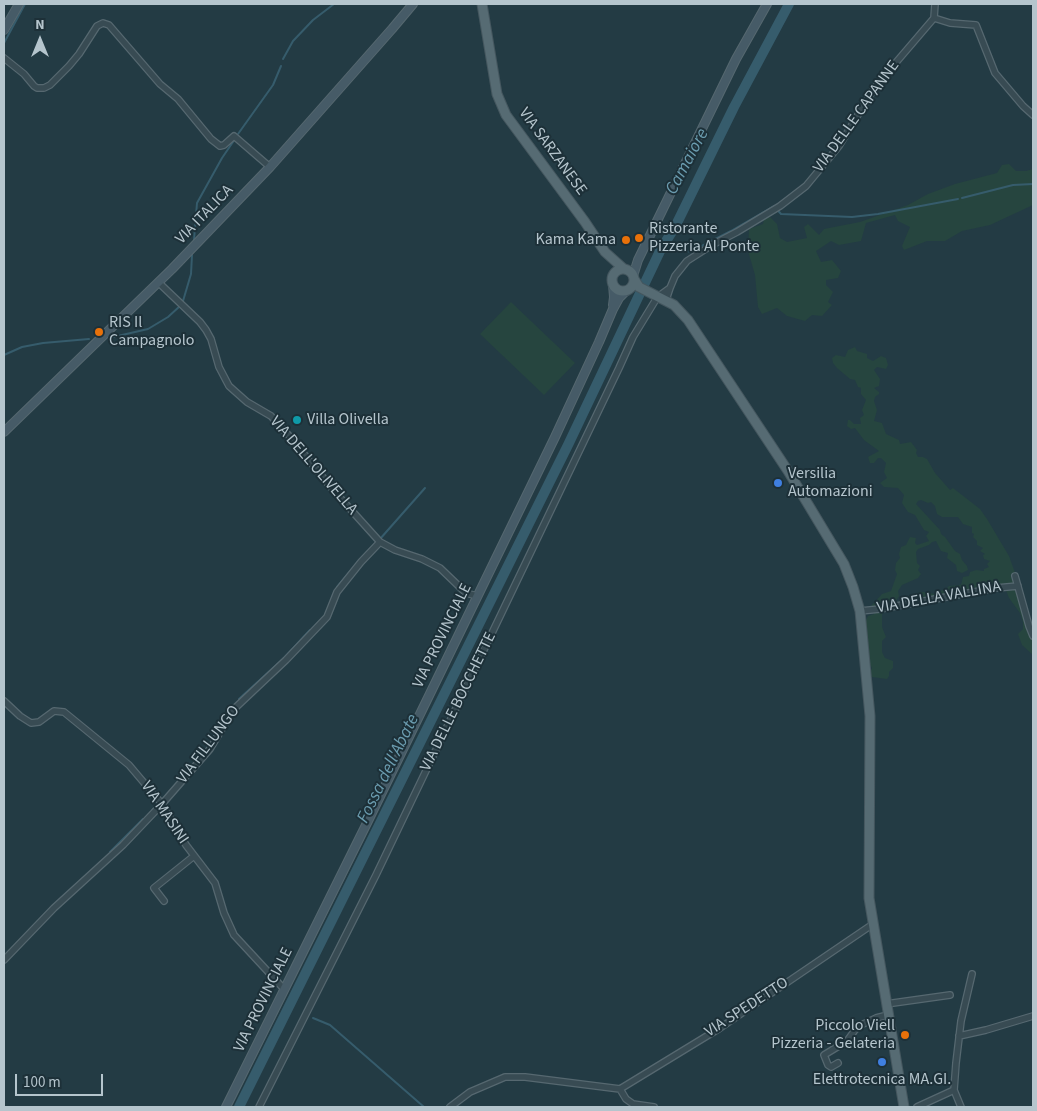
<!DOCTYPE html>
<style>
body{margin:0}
#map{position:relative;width:1037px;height:1111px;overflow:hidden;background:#233b44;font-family:"Source Sans 3",sans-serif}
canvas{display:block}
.frame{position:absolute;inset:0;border:5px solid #b5c5cd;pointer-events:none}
.north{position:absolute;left:15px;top:15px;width:50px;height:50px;-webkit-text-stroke:4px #1d3038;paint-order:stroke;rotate:0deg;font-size:14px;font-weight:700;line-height:20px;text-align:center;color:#b5c5cd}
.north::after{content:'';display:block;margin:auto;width:18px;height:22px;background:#b5c5cd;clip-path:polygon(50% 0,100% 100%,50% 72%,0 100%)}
.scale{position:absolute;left:15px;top:1074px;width:88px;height:22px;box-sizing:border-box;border:2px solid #b5c5cd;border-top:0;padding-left:6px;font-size:15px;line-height:18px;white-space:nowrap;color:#b5c5cd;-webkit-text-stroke:4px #1d3038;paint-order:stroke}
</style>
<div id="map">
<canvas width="1037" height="1111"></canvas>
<div class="frame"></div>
<div class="north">N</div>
<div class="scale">100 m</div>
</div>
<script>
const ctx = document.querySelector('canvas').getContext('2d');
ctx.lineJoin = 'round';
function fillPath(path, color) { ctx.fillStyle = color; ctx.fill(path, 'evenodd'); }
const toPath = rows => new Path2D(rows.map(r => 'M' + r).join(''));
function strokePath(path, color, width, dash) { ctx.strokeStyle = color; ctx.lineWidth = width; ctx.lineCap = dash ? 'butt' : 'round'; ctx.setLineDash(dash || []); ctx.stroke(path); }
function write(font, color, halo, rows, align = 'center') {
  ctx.font = font + ' "Source Sans 3",sans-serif'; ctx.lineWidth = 4; ctx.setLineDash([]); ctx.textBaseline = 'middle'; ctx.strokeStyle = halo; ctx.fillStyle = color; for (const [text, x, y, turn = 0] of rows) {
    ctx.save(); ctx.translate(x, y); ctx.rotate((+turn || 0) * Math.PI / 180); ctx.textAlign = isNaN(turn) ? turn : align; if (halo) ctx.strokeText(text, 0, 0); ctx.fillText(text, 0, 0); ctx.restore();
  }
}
const green = toPath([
 [1009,164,1016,171,1026,171,1033,169,1033,205,990,225,962,231,945,241,927,241,904,250,902,246,910,227,898,221,895,215,866,223,861,241,839,245,831,241,816,251,821,262,832,260,841,271,838,278,826,280,826,285,833,292,828,302,832,305,822,316,812,315,805,321,787,316,777,308,762,314,758,307,755,275,748,251,749,229,763,224,764,219,770,217,777,224,780,238,787,242,807,238,804,227,808,224,819,235,824,229,860,222,908,205,928,194,955,184,997,173,1002,165],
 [511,302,575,363,544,395,480,334],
 [855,347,857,351,867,354,867,358,873,361,881,356,886,358,888,365,886,369,877,367,874,370,880,379,879,386,874,388,879,392,879,394,875,397,874,401,877,410,874,421,882,423,886,434,899,440,900,444,911,442,917,450,916,453,918,457,923,457,927,459,935,473,950,490,953,488,980,509,987,519,1009,556,1018,581,1033,631,1033,655,1022,645,1018,634,1023,629,1023,622,1020,613,1009,598,1006,590,931,602,884,611,882,615,882,627,886,637,882,641,882,652,885,658,893,661,893,668,889,672,889,676,887,679,872,677,869,674,872,668,868,661,866,644,868,641,866,638,864,631,867,629,865,622,868,616,874,614,871,606,882,594,891,591,897,574,895,570,896,563,900,558,899,554,901,547,906,545,910,537,916,538,915,543,917,545,929,541,926,536,929,532,924,530,915,515,908,512,902,503,904,495,898,488,884,487,880,483,887,478,884,472,886,463,881,458,878,458,874,463,870,463,868,457,879,451,864,440,855,428,851,429,847,426,848,420,850,420,854,424,861,424,860,418,864,415,862,410,866,400,861,394,861,388,858,387,855,380,850,379,837,368,833,363,832,358,836,355,845,357,848,350],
 [921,500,928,503,931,502,935,506,937,514,942,517,958,517,963,524,972,527,972,533,974,534,973,537,977,541,977,545,983,548,980,551,985,554,983,555,984,559,990,561,987,564,989,567,984,569,984,571,976,570,970,572,969,576,963,577,961,585,949,586,946,589,937,592,935,594,923,592,916,593,914,596,909,596,894,604,899,596,898,591,902,585,918,578,921,574,918,570,920,566,917,563,916,552,918,549,929,545,932,542,936,541,941,551,948,553,947,558,956,565,957,571,962,573,968,570,967,566,962,560,960,554,955,551,945,537,941,534,940,530,916,504,918,501]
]);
const stream = toPath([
 [4,43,25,4],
 [283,59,293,41,313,20,334,4],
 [238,134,273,85,281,66],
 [962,198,1013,185,1033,184],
 [194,240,197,203,222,158,235,139],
 [667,242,690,252,731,231,774,206,781,214,852,217,878,214,958,199],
 [183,301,191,274,192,255],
 [109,338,148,329,168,317,180,306],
 [4,355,22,347,43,343,89,339],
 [380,539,425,488],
 [337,587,353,568],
 [239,699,284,658,310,630],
 [214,736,230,710],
 [203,753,211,742],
 [162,800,169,792],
 [151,812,158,803],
 [110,852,143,819],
 [313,1018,330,1025,424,1107]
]);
const river = toPath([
 [239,1107,568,445,661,249,675,227,734,107,789,4]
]);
const street = toPath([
 [934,18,950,23,976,25,995,73,1023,106,1033,115],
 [4,58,24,74,34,86,37,88,44,88,50,85,69,66,79,54,97,26,103,23,109,25,160,84,178,99,211,139,220,146,224,145,234,136,270,167],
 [158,282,200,322,206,330,211,339,219,367,229,386,247,402,271,416,291,438,334,491,380,542,395,550,422,559,440,568,466,593,477,596],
 [670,288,675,276,687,261,712,245,737,232,780,206,806,186,839,146,875,87,934,18,935,4],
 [659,296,670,288,666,300],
 [1015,576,1029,626,1033,636],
 [860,611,880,609,996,588,1018,586],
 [4,701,20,716,31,723,39,722,54,711,64,712,129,765,162,804,186,845,215,883,224,913,234,935,284,989],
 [164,901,154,888,194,856],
 [4,960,54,908,123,845,162,804,210,749,234,709,286,660,327,617,337,592,361,562,380,542],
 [886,1004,950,995],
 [959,1036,986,1030,1033,1016],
 [838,1063,831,1067,828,1065,824,1055,847,1041,855,1030,861,1025,876,1018,888,1015],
 [620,1089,720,1028,873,924],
 [620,1089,626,1099,633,1104,654,1107],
 [259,1107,376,875,619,368,633,337,658,296],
 [450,1107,470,1092,505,1077,525,1077,620,1089],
 [917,1107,954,1090],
 [961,1107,954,1090,956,1063,961,1021,972,974]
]);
const secondary = toPath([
 [4,30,19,4],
 [633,276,638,260,736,59,767,4],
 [613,284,614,297,613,305],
 [4,432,172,269,270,167,392,29,413,4],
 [226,1107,367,823,555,437,599,342,613,309,619,298,626,291]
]);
const primary = toPath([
 [482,4,497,94,506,115,585,222,605,252,624,269],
 '612 280a11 11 0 1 1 22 0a11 11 0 1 1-22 0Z',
 [634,279,639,287,674,305,688,320,788,471,844,564,853,587,860,611,870,716,869,898,904,1107]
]);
const markers = [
 [639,238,5,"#e8710a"],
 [626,240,5,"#e8710a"],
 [99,332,5,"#e8710a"],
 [297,420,5,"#0f9aa8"],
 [778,483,5,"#3f7fe0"],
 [905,1035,5,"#e8710a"],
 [882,1062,5,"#3f7fe0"]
];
const streetNames = [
 ["VIA DELLE CAPANNE",857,117,-54],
 ["VIA SARZANESE",552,152,54],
 ["VIA ITALICA",205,215,-46],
 ["VIA DELL'OLIVELLA",313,466,49],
 ["VIA DELLA VALLINA",939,598,-10],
 ["VIA PROVINCIALE",443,636,-64],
 ["VIA DELLE BOCCHETTE",459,702,-64],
 ["VIA FILLUNGO",209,745,-53],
 ["VIA MASINI",164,813,56],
 ["VIA PROVINCIALE",264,1000,-64],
 ["VIA SPEDETTO",747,1008,-33]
];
const poiNames = [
 ["Ristorante",649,229],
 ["Pizzeria Al Ponte",649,247],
 ["Kama Kama",616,240,"right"],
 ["RIS Il",109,323],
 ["Campagnolo",109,341],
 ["Villa Olivella",307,420],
 ["Versilia",788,474],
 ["Automazioni",788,492],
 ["Piccolo Viell",895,1026,"right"],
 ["Pizzeria - Gelateria",895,1044,"right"],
 ["Elettrotecnica MA.GI.",882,1080,"center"]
];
const waterNames = [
 ["Camaiore",688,162,-62],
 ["Fossa dell'Abate",389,769,-64]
];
fillPath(green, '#26453f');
strokePath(stream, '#365c6c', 2);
strokePath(river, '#365c6c', 10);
strokePath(street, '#566870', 8);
strokePath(secondary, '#566870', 10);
strokePath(primary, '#45575f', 11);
strokePath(street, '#384b53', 5.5);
strokePath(secondary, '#465b67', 8);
strokePath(primary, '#566b73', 9);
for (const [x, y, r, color] of markers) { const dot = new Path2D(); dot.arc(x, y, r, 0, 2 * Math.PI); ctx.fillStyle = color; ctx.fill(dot); strokePath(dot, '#1d3038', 2); }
write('16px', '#b5c5cd', '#1d3038', streetNames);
write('16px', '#b5c5cd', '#1d3038', poiNames, 'left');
write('italic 18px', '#6b9caf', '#1d3038', waterNames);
</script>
